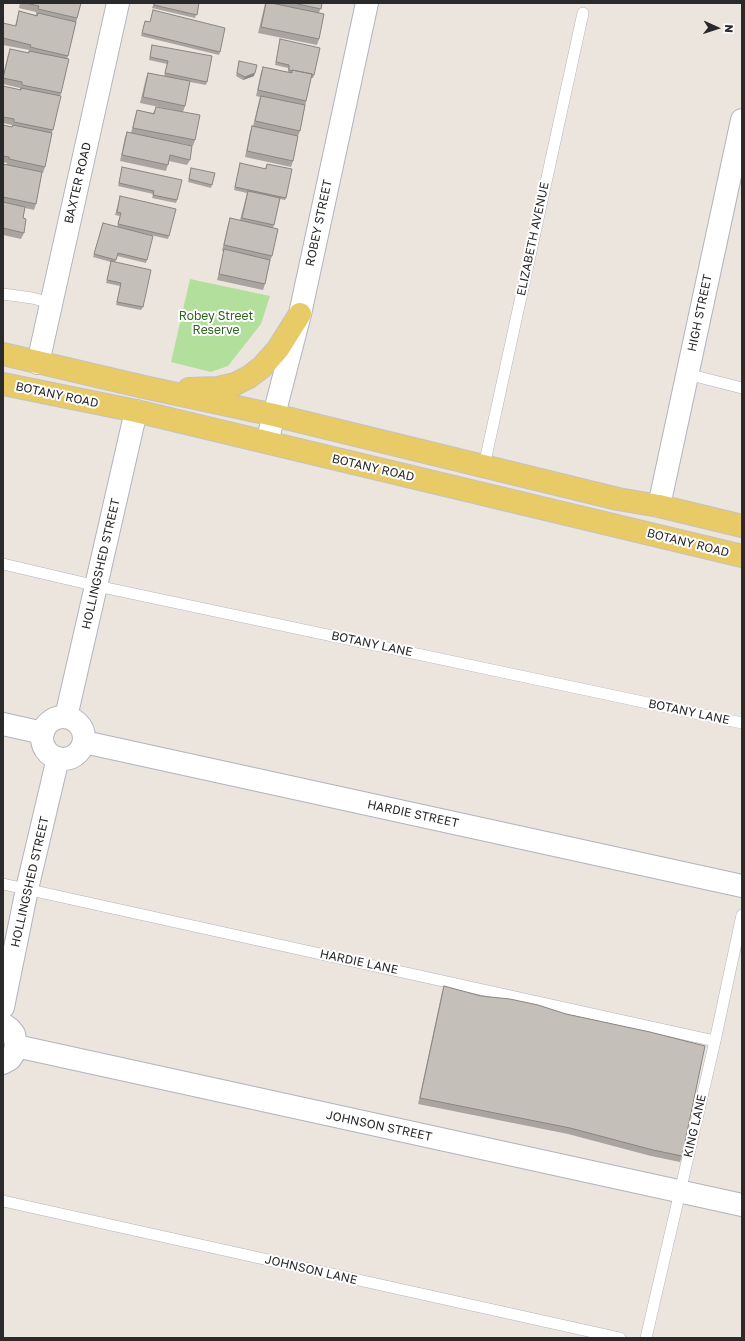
<!DOCTYPE html>
<style>
body{margin:0}
#map{position:relative;width:745px;height:1341px;overflow:hidden;background:#ebe5de;font-family:"Golos Text",sans-serif}
canvas{display:block}
.frame{position:absolute;inset:0;border:4px solid #2a2a2a;pointer-events:none}
.north{position:absolute;left:697px;top:8px;width:40px;height:40px;-webkit-text-stroke:3px #fff;paint-order:stroke;rotate:93deg;font-size:11px;font-weight:700;line-height:16px;text-align:center;color:#2a2a2a}
.north::after{content:'';display:block;margin:auto;width:14px;height:18px;background:#2a2a2a;clip-path:polygon(50% 0,100% 100%,50% 72%,0 100%)}
</style>
<div id="map">
<canvas width="745" height="1341"></canvas>
<div class="frame"></div>
<div class="north">N</div>
</div>
<script>
const ctx = document.querySelector('canvas').getContext('2d');
ctx.lineJoin = 'round';
function fillPath(path, color) { ctx.fillStyle = color; ctx.fill(path, 'evenodd'); }
const toPath = rows => new Path2D(rows.map(r => 'M' + r).join(''));
function strokePath(path, color, width, dash) { ctx.strokeStyle = color; ctx.lineWidth = width; ctx.lineCap = dash ? 'butt' : 'round'; ctx.setLineDash(dash || []); ctx.stroke(path); }
function write(font, color, halo, rows, align = 'center') {
  ctx.font = font + ' "Golos Text",sans-serif'; ctx.lineWidth = 4; ctx.setLineDash([]); ctx.textBaseline = 'middle'; ctx.strokeStyle = halo; ctx.fillStyle = color; for (const [text, x, y, turn = 0] of rows) {
    ctx.save(); ctx.translate(x, y); ctx.rotate((+turn || 0) * Math.PI / 180); ctx.textAlign = isNaN(turn) ? turn : align; if (halo) ctx.strokeText(text, 0, 0); ctx.fillText(text, 0, 0); ctx.restore();
  }
}
const green = toPath([
 [190,279,270,296,261,324,228,366,211,372,171,362]
]);
const lane = toPath([
 [3,294,32,298,51,303],
 [687,374,742,388],
 [484,466,583,13],
 [3,564,97,586,742,723],
 [3,884,715,1041],
 [3,1201,620,1338],
 [646,1338,715,1041,742,915]
]);
const street = toPath([
 [38,363,118,3],
 [659,506,742,120],
 [66,717,136,411],
 '42 738a21 21 0 1 1 42 0a21 21 0 1 1-42 0Z',
 [3,724,43,733],
 [84,742,742,886],
 [3,1007,27,889,58,758],
 [3,1024,10,1029,14,1034,16,1046,14,1053,10,1059,3,1063],
 [16,1046,742,1205]
]);
const secondary = toPath([
 [267,442,300,314,367,3]
]);
const primary = toPath([
 [3,354,144,387,274,415,618,499,659,506,742,526],
 [3,384,136,411,742,556],
 [189,389,218,388,235,384,249,377,262,367,278,349,300,314]
]);
const wall = toPath([
 [20,3,81,3,67,59,61,93,52,133,45,167,43,173,42,173,36,204,34,210,25,208,23,218,24,233,21,239,3,235,3,164,7,165,7,163,3,162,3,125,12,127,12,125,3,123,3,86,20,90,20,88,3,84,3,75,8,55,10,49,28,53,29,50,3,45,3,23,15,26,19,11,36,15,36,12,19,8],
 [154,3,199,3,195,18,152,8],
 [265,3,277,4,277,3,322,3,319,13,319,39,317,45,258,33,264,8],
 [153,10,220,52,219,55,141,36,145,21,150,22],
 [280,39,314,75,313,78,311,78,300,131,298,136,293,161,291,167,245,157,250,132,252,126,253,126,259,101,260,97,256,96,261,72,263,67,288,72,288,68,275,65],
 [152,45,207,82,206,85,190,82,185,106,183,112,140,103,146,78,148,73,164,76,167,64,149,60],
 [239,61,254,76,243,80,236,76],
 [156,107,195,140,193,146,180,143,190,160,187,165,169,161,166,171,120,161,125,137,127,132,131,133,135,116,137,110,153,113],
 [240,163,265,169,267,164,286,198,285,200,280,199,273,228,272,256,270,261,265,284,263,290,217,280,224,251,222,251,228,224,230,218,240,220,247,193,234,190],
 [122,167,177,200,176,203,152,198,153,194,118,186],
 [191,168,212,185,211,188,188,182],
 [120,196,169,236,168,239,128,230,147,260,146,263,117,256,115,262,143,307,141,310,116,305,120,286,106,283,111,262,93,257,102,226,117,227,120,216,115,215],
 [444,986,682,1156,680,1162,651,1156,568,1134,418,1104,442,992]
]);
const shadedWall = toPath([
 [255,73,254,76,243,80,245,77]
]);
const building = toPath([
 [25,3,81,3,77,18,38,9,39,6,25,3],
 [154,3,199,3,197,15,154,5,154,3],
 [266,3,271,3,324,14,319,39,261,27,266,3],
 [293,3,322,3,321,9,293,3],
 [153,10,225,28,220,52,142,33,145,21,150,22,153,10],
 [19,11,37,16,38,13,76,22,68,56,30,47,31,45,3,38,3,23,16,26,19,11],
 [280,39,320,48,314,75,312,75,312,74,292,70,292,71,289,70,289,65,276,62,280,39],
 [152,45,212,56,207,82,165,73,168,61,150,57,152,45],
 [10,49,29,53,29,51,69,59,61,93,22,85,22,82,3,78,10,49],
 [239,61,257,65,255,73,245,77,237,73,239,61],
 [263,67,292,73,292,70,312,74,306,101,258,90,263,67],
 [148,73,190,81,185,106,143,97,148,73],
 [3,86,21,90,21,88,61,96,53,130,14,122,14,119,3,117,3,86],
 [261,96,305,105,300,131,255,121,261,96],
 [156,107,200,115,195,140,133,128,137,110,154,114,156,107],
 [3,125,12,127,13,125,52,133,45,167,9,159,9,157,3,156,3,125],
 [252,126,298,136,293,161,247,151,252,126],
 [127,132,192,146,190,160,170,155,168,165,122,155,127,132],
 [240,163,266,169,267,164,292,169,286,198,235,187,240,163],
 [3,164,42,172,36,204,3,197,3,164],
 [122,167,182,180,177,200,153,195,154,191,119,183,122,167],
 [191,168,215,173,212,185,189,179,191,168],
 [248,191,280,198,274,225,242,218,248,191],
 [120,196,176,209,169,236,118,224,121,213,117,212,120,196],
 [3,202,25,207,23,218,26,219,24,233,3,228,3,202],
 [230,218,278,229,272,256,224,245,230,218],
 [103,223,153,236,147,260,118,253,116,260,94,254,103,223],
 [224,249,270,260,265,284,219,274,224,249],
 [111,261,151,270,143,307,117,302,121,283,107,280,111,261],
 [444,986,481,996,510,999,538,1005,566,1014,650,1032,705,1046,682,1156,653,1150,570,1128,420,1098,444,986]
]);
const streetNames = [
 ["BAXTER ROAD",78,183,-77],
 ["ROBEY STREET",319,223,-78],
 ["ELIZABETH AVENUE",533,239,-78],
 ["HIGH STREET",700,313,-78],
 ["BOTANY ROAD",57,395,12],
 ["BOTANY ROAD",373,468,13],
 ["BOTANY ROAD",688,543,14],
 ["HOLLINGSHED STREET",101,564,-77],
 ["BOTANY LANE",372,644,12],
 ["BOTANY LANE",689,712,12],
 ["HARDIE STREET",413,814,12],
 ["HOLLINGSHED STREET",30,882,-77],
 ["HARDIE LANE",359,962,12],
 ["JOHNSON STREET",379,1126,12],
 ["KING LANE",695,1126,-77],
 ["JOHNSON LANE",311,1270,13]
];
const parkNames = [
 ["Robey Street",216,316],
 ["Reserve",216,330]
];
fillPath(green, '#b3df9d');
strokePath(lane, '#b1b4bd', 12);
strokePath(street, '#b1b4bd', 24);
strokePath(secondary, '#b1b4bd', 24);
strokePath(primary, '#c3c3c3', 24);
strokePath(lane, '#fff', 11);
strokePath(street, '#fff', 22);
strokePath(secondary, '#fff', 22);
strokePath(primary, '#e8ca66', 22);
fillPath(wall, '#a9a49f');
fillPath(shadedWall, '#898682');
fillPath(building, '#c4bfb9');
strokePath(building, '#898682', 1);
write('12px', '#2a2a2a', '#fff', streetNames);
write('12px', '#2d631f', '#fff', parkNames);
</script>
